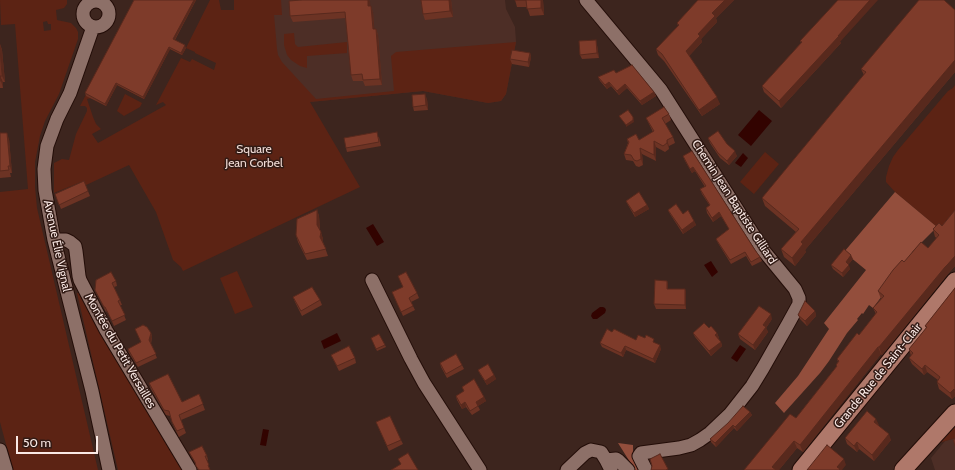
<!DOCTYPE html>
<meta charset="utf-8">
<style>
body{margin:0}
#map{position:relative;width:955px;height:470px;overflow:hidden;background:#3d251e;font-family:Cabin,sans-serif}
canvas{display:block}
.scale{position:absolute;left:16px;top:436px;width:82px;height:18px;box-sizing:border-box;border:2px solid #fae9e5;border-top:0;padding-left:5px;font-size:12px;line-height:14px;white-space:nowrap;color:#fae9e5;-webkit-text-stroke:3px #321b15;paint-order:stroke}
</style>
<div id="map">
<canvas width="955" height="470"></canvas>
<div class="scale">50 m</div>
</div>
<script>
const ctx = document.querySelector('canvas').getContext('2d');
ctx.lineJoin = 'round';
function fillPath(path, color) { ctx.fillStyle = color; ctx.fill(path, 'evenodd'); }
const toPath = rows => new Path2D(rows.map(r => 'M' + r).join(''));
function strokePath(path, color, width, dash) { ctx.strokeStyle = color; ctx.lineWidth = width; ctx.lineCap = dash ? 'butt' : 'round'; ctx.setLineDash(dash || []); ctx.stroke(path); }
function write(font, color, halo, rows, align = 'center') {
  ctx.font = font + ' Cabin,sans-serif'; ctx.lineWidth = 3; ctx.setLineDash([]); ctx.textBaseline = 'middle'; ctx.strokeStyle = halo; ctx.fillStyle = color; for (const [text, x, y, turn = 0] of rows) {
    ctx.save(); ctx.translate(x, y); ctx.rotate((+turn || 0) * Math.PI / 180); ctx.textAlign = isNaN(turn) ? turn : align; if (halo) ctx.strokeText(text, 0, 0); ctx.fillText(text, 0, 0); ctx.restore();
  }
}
const built = toPath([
 [260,0,505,0,506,9,515,27,516,42,506,94,501,101,488,103,423,91,310,102,281,87],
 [955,438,955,470,935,470,931,458,945,441]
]);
const green = toPath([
 [0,0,67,0,67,4,64,8,56,10,57,20,71,23,76,28,78,32,78,39,59,94,45,121,40,136,35,162,35,187,37,208,98,470,13,470,0,422,0,192,28,189,15,24,1,25],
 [47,21,48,24,51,24,51,30,44,31,43,22],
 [136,0,196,0,174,41,186,48,182,55,170,49,144,99,117,85,106,106,91,98,87,99,93,117,96,124,101,129,92,134,98,143,166,105,163,102,156,105,181,58,190,62,192,59,214,70,216,63,195,53,195,52,186,48,210,0,219,0,221,10,234,10,234,0,281,0,282,15,274,15,277,49,278,55,282,62,316,99,394,91,391,56,396,52,516,42,506,94,501,101,488,103,423,91,310,102,360,187,183,271,181,267,173,260,156,212,129,165,84,186,81,182,54,193,54,163,62,159,69,160,76,134,87,111,87,108,85,106,80,106],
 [294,33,295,44,298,47,347,42,347,53,307,56,307,68,300,66,291,60,287,55,284,45,284,34],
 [955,85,955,210,945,222,955,230,955,242,895,192,886,182,886,177,889,166,893,157,898,150,948,91,953,88],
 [125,94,142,103,140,107,124,116,117,111],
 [765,152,779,164,754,194,740,182],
 [237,271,253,307,235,314,220,278],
 [77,293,79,293,101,334,120,362,183,470,118,470],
 [955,427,955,438,939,443]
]);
const forest = toPath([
 [895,192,937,227,913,251,896,277,873,308,869,305,863,314,862,313,857,319,858,320,847,333,829,361,820,373,784,413,775,403,798,376,829,329,824,323,866,270,844,252],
 [618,443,633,445,633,456,640,470,635,470]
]);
const water = toPath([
 [759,110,772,121,751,146,738,135],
 [743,153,748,158,741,167,735,163],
 [373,224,384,242,377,246,366,228],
 [711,261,718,272,712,277,704,265],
 [600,307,603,307,605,308,606,310,605,313,597,319,593,319,591,316,592,313],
 [337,333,341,341,324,349,321,341],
 [740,345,746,349,737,362,731,358],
 [263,429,269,430,266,446,260,445]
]);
const minor = toPath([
 [586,0,661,90,763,250,795,289,799,298,799,304,788,324,763,368,752,386,730,414,710,433,700,440,691,445,679,448,641,453,639,456,646,470],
 '83 14a13 13 0 1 1 26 0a13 13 0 1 1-26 0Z',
 [93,27,70,93,57,119,47,146,44,169,45,190,54,240,92,391,109,470],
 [54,240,66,240,70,242,75,246,76,251,79,276,80,280,106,330,190,470],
 [372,280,411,359,424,383,480,470],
 [0,450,6,470],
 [606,460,616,459,619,461,628,470],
 [567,470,585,453,591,450,601,452,606,460,611,470]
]);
const major = toPath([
 [801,470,955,281],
 [903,470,955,413]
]);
const wall = toPath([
 [134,0,196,0,175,40,186,48,182,55,170,49,144,99,117,85,106,106,86,96,85,93],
 [451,0,453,17,425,20,423,14],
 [515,0,543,0,544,15,530,16,527,7,517,7],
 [697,0,734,0,716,18,717,22,701,39,702,42,689,56,720,104,702,116,664,61,658,55,656,49,678,26,677,23,697,1],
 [370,1,370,6,373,12,374,29,376,29,378,35,382,85,365,86,363,81,353,81,351,75,346,18,293,22,290,16],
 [955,10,955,72,805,250,806,252,795,266,784,257,781,249,796,232,765,206,762,198,864,75,861,69],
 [800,41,840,42,841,43,781,108,764,92,762,86,801,43],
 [0,44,2,50,5,82,3,82,3,88,0,88],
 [597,45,599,58,582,59,580,55],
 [530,53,531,57,529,67,512,64,510,59],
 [616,73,654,92,656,96,642,105,627,88,619,95,611,86,607,89,600,81,598,77],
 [427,99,428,110,414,111,413,107],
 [669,114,671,120,665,124,673,137,675,143,669,146,669,149,665,152,656,147,656,161,642,154,643,165,639,167,636,166,633,161,626,160,624,154,628,143,627,139,639,140,653,132,646,118],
 [0,133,9,139,12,173,10,173,11,177,0,178],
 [379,137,381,146,347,152,346,148],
 [708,138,727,144,737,156,729,165,720,158,710,143],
 [692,151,755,250,760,257,762,261,752,266,746,256,731,264,718,243,716,239,729,229,721,216,713,222,707,213,706,208,710,206,702,194,700,189,705,187,695,171,692,173,685,161,683,156],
 [88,191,90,196,61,209,55,194],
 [626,201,647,205,649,209,635,217,628,205],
 [317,210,319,216,320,230,323,239,323,242,328,256,307,260,298,242,296,235],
 [668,210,683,214,694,221,696,225,683,234,670,214],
 [955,210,955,266,947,275,882,355,881,354,803,452,797,448,779,470,796,418,837,366,836,365,838,362,837,359,859,335,876,314,873,308,881,299,878,291,904,262,928,248,937,238,935,237,933,229,942,226],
 [853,259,848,265,850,269,843,277,833,269,831,265],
 [398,276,411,283,417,293,419,298,411,302,415,310,403,316,392,292,403,287],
 [116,281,117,286,114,287,120,300,122,305,120,305,126,320,114,326,107,311,106,312,95,290],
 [667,281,668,285,668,289,685,289,686,293,686,309,656,309,654,304],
 [955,288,955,396,952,399,939,389,937,382,938,380,927,372,924,375,912,364,909,358,911,356,909,349,926,328,925,326],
 [293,297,320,300,322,305,302,316,295,302],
 [815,311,816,316,807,326,800,319,798,315],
 [772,319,766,328,768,332,755,350,740,339,738,334],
 [709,328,717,333,719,338,718,338,721,342,722,346,711,356,695,337,693,333],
 [135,329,151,333,152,337,151,344,157,358,138,367,129,353,128,349,141,342],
 [612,332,636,340,655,343,661,349,655,363,626,350,623,357,602,347,600,343],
 [372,340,385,345,386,347,377,351],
 [331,355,355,358,356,363,339,371],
 [440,363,462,365,464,369,447,378,441,367],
 [478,370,494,375,496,379,487,385,480,374],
 [149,383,182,402,199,394,205,410,181,420,186,433,179,437,174,427,170,416,166,415,151,389],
 [462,387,484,397,486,401,478,406,480,410,472,415,466,407,462,409,457,400,456,396,464,391],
 [750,412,752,415,737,431,734,428,716,447,711,442,710,439],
 [376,422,401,440,403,444,389,451],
 [878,425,891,440,874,461,859,449,857,452,847,444,845,438,879,425],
 [189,452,207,456,208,460,207,460,210,470,198,470,196,464,191,456]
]);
const shadedWall = toPath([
 [194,0,196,0,174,41,173,39],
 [368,0,369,0,370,1,371,13,368,6],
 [449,0,451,0,453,17,450,11],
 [541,0,543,0,544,15,541,8],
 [725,0,734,0,716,18,717,22,701,39,702,42,688,57,686,51,712,13],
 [870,0,878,0,840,42,841,43,781,108,779,101],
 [371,6,373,12,375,36,373,29],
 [376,29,378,35,382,85,380,79],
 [596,40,597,45,599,58,597,53],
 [0,44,2,50,5,82,2,76],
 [185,45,186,48,182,55,181,53],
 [169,47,170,49,144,99,143,97],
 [530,53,531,57,529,67,528,62],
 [955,60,955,72,805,250,806,252,795,266,792,258,801,242],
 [0,76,3,82,3,88,1,81],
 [609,82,611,86,607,89,605,85],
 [116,83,117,85,106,106,105,104],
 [625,84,627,88,619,95,617,91],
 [654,92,656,96,642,105,640,101],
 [425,94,427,99,428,110,426,105],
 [717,97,720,104,702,116,699,110],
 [633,117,634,122,626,127,626,125],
 [7,133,9,139,12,173,10,166],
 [667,140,669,146,669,149,667,143],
 [654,141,656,147,656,161,654,155],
 [640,148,642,154,643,165,641,159],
 [735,151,737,156,729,165,727,161],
 [693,167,695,171,692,173,690,169],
 [647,205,649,209,635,217,634,213],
 [317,210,319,216,320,232,317,225],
 [719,212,721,216,713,222,712,218],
 [694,221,696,225,683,234,682,230],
 [321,232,323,239,323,243,320,237],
 [851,255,853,259,847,266,846,262],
 [955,256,955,266,947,275,882,355,879,347,945,267],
 [849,265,850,269,843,277,842,273],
 [667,281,668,285,668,293,667,289],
 [685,289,686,293,686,309,685,305],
 [815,311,816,316,807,326,805,321],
 [771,314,772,319,766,328,768,332,755,350,753,345,763,325],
 [151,333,152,337,150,344,149,340],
 [717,333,719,338,716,340,715,335],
 [721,342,722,346,711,356,709,351],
 [660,345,661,349,655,363,653,359],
 [625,346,626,350,623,357,621,353],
 [878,347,881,354,803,452,800,445],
 [925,365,927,372,924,375,922,369],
 [494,375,496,379,487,385,485,381],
 [954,389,955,393,955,396,952,399,950,393],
 [484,397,486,401,478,406,476,402],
 [465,402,466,407,462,409,461,405],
 [750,412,752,415,737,431,735,427],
 [876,419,879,425,876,428,874,422],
 [733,425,734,428,716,447,715,443],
 [889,434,891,440,874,461,872,455],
 [794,441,797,448,779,470,773,470,772,467],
 [857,442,859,449,857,452,854,446],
 [844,459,846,465,842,470,839,470,837,467]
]);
const building = toPath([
 [134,0,194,0,173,39,185,45,181,53,169,47,143,97,116,83,105,104,85,93,134,0],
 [301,0,368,0,368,6,371,6,373,29,376,29,380,79,363,80,362,74,351,75,345,12,290,16,289,1,301,0],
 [421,0,449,0,450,11,423,14,421,0],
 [515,0,541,0,541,8,527,9,526,0,515,0],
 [698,0,725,0,712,13,715,16,698,34,700,36,686,51,717,97,699,110,662,54,656,49,679,25,677,23,698,0],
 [838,0,870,0,838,36,839,36,779,101,762,86,802,42,800,41,838,0],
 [919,0,944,0,955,10,955,60,801,242,803,244,792,258,781,249,799,229,762,198,866,72,861,69,919,0],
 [596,40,597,53,580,55,579,41,596,40],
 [0,48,2,76,0,76,1,81,0,81,0,48],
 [512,50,530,53,528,62,510,59,512,50],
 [632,65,654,92,640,101,625,84,617,91,609,82,605,85,598,77,614,70,616,73,632,65],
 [425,94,426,105,413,107,412,95,425,94],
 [664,107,669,114,662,118,673,137,667,140,667,143,663,146,654,141,654,155,640,148,641,159,637,161,634,160,631,155,624,154,629,142,627,139,636,134,639,140,654,131,646,118,664,107],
 [628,110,633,117,633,120,626,125,619,116,628,110],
 [718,131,727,144,735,151,727,161,718,153,708,138,718,131],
 [377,132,379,142,346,148,344,138,377,132],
 [0,133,7,133,10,166,8,166,9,170,0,171,0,133],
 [692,151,755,250,760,257,751,262,745,252,730,260,716,239,729,229,719,212,712,218,706,208,710,205,700,189,706,186,693,167,690,169,683,156,692,151],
 [84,181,88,191,59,205,55,194,84,181],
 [639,192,647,205,634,213,626,201,639,192],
 [676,204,683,214,688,210,694,221,682,230,668,210,676,204],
 [317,210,317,225,321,232,320,237,326,249,305,254,296,235,297,219,317,210],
 [955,210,955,256,948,264,945,267,879,347,878,347,800,445,794,441,772,467,776,470,744,470,790,414,796,418,837,366,836,365,839,361,837,359,857,333,859,335,877,312,873,308,884,296,878,291,893,270,902,260,904,262,921,242,928,248,939,235,933,229,939,223,942,226,955,210],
 [844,249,851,255,846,262,849,265,842,273,831,265,844,249],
 [111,272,116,281,112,283,120,300,118,301,125,315,112,321,105,307,104,307,95,290,96,280,111,272],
 [406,272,417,293,409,298,413,306,401,312,392,292,403,287,398,276,406,272],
 [655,280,667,281,667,289,685,289,685,305,654,304,655,280],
 [312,287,320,300,301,311,293,297,312,287],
 [955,288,955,391,954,389,950,393,937,382,940,377,925,365,922,369,909,358,913,353,909,349,927,327,925,326,955,288],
 [805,301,815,311,805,321,798,315,805,301],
 [759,306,771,314,763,325,766,327,753,345,738,334,759,306],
 [704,323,709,328,711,326,717,333,715,335,721,342,709,351,693,333,704,323],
 [143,325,147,327,151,333,149,340,156,354,136,363,128,349,141,342,135,329,143,325],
 [607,329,612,332,614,329,636,340,638,335,645,338,646,335,654,339,653,342,660,345,653,359,625,346,621,353,600,343,607,329],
 [379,334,385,345,376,349,371,338,379,334],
 [349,346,355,358,337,366,331,355,349,346],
 [456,354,462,365,446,374,440,363,456,354],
 [488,364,494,375,485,381,478,370,488,364],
 [168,374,182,402,199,394,203,404,179,415,184,428,177,431,172,422,169,411,164,410,149,383,168,374],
 [474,379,484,397,476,402,478,406,470,411,465,402,461,405,456,396,464,391,462,387,474,379],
 [743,406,750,412,735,427,733,425,715,443,710,439,728,423,743,406],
 [867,411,876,419,874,422,889,434,872,455,857,442,854,446,845,438,867,411],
 [390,416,401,440,387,446,376,422,390,416],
 [953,439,955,439,955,446,953,439],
 [827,445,844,459,837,467,840,469,839,470,807,470,827,445],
 [202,446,207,456,205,456,209,465,208,465,210,470,199,470,196,466,195,462,189,452,202,446],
 [408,453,418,470,391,470,401,464,398,459,408,453],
 [660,454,668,469,666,470,651,470,652,466,650,459,660,454]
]);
const parkNames = [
 ["Square",254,149],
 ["Jean Corbel",254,163]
];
const streetNames = [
 ["Chemin Jean Baptiste Gilliard",734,202,57],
 ["Avenue Élie Vignal",57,246,78],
 ["Montée du Petit Versailles",120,351,60],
 ["Grande Rue de Saint-Clair",878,376,-51]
];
fillPath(built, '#4d2e26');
fillPath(green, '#5c2314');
fillPath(forest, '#934e3c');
fillPath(water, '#320300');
strokePath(minor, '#230d08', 15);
strokePath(major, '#230d08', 19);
strokePath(minor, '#8d7068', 13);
strokePath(major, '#af786a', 17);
fillPath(wall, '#6c3324');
fillPath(shadedWall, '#58291d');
fillPath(building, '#7e3b2a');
strokePath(building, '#58291d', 1);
write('12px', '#f2dcd6', '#321b15', parkNames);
write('12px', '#fae9e5', '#321b15', streetNames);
</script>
